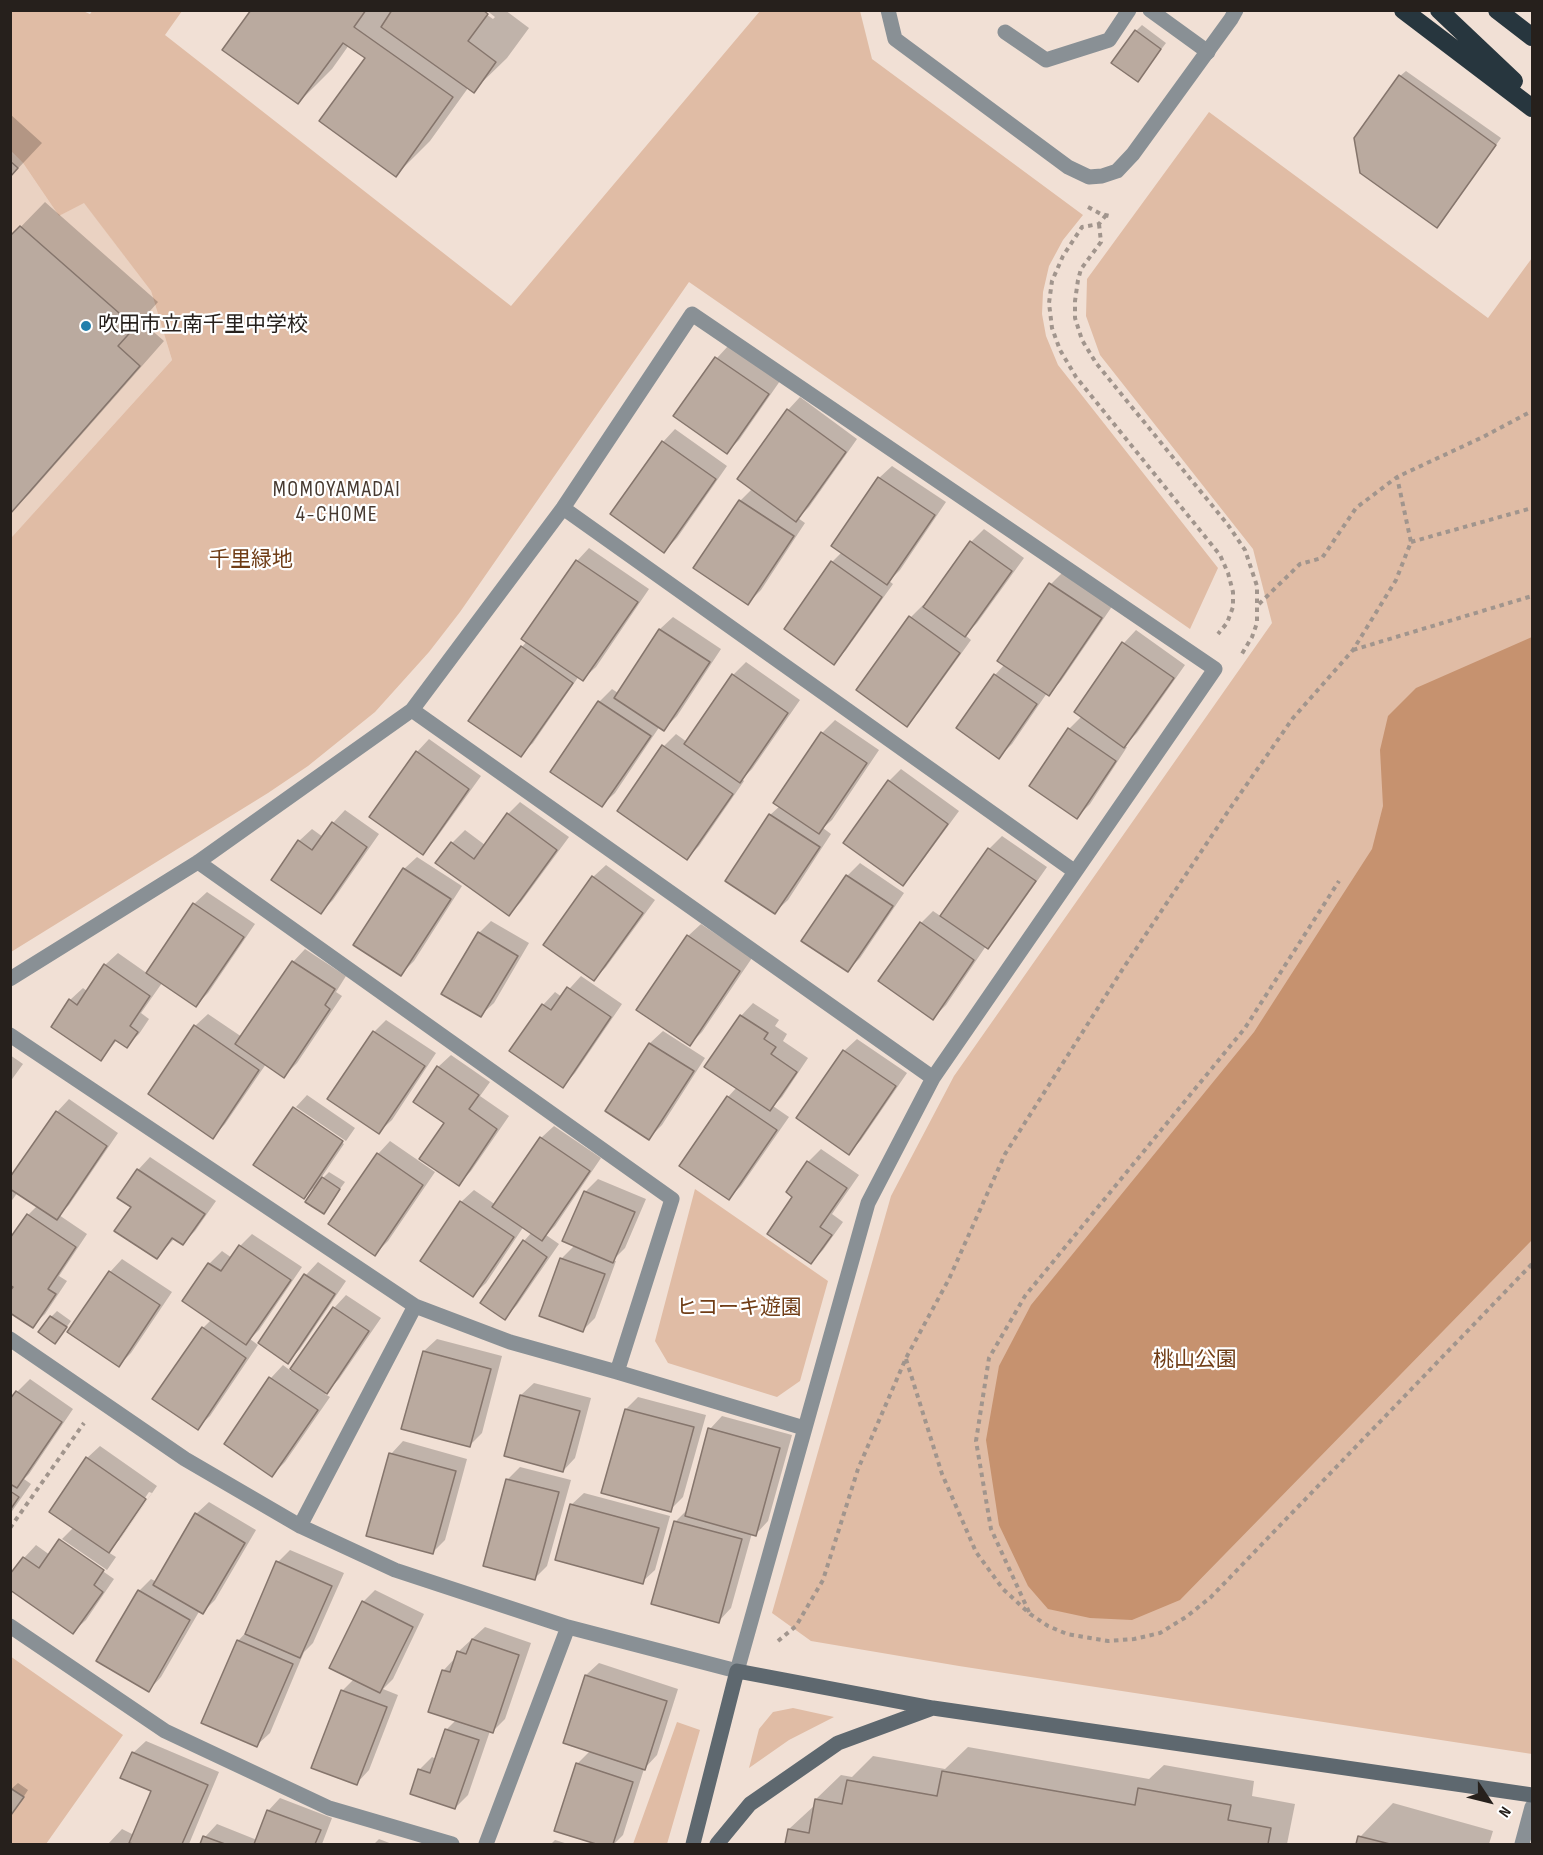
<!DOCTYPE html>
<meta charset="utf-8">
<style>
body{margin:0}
#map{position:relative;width:1543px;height:1855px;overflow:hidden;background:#f1e0d5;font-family:"Sofia Sans Condensed",sans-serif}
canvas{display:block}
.frame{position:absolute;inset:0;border:12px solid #26201c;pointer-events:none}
.north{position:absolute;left:1459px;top:1771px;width:60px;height:60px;-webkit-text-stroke:4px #fff;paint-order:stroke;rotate:125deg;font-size:16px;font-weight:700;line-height:24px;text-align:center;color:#26201c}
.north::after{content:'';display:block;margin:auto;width:21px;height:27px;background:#26201c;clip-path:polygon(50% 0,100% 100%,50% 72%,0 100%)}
</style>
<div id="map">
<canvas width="1543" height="1855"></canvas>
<div class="frame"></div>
<div class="north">N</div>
</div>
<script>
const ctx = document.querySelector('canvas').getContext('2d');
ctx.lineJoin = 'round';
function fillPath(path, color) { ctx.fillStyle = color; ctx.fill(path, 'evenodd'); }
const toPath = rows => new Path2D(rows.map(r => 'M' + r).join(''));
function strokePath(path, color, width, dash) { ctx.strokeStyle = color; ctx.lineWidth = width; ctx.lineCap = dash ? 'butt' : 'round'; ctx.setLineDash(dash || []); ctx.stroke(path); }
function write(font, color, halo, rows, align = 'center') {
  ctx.font = font + ' "Sofia Sans Condensed","Noto Sans JP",sans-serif'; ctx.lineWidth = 4.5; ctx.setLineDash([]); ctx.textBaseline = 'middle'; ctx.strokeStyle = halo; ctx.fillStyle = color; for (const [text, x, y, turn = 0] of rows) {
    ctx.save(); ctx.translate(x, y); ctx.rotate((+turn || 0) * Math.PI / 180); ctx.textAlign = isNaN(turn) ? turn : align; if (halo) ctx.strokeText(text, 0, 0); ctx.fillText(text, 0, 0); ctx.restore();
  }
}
const built = toPath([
 [10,151,23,163,59,216,84,202,151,291,172,360,11,538]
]);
const green = toPath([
 [93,10,182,11,165,35,511,306,760,11,860,11,872,59,1083,215,1063,240,1049,266,1043,292,1042,314,1046,336,1058,365,1218,568,1190,629,689,282,460,612,429,652,375,712,308,766,268,793,11,952,11,538,172,360,151,291,84,203,59,216,23,163,11,151,11,11,83,11,90,14],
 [1209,112,1488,318,1532,258,1532,1754,959,1666,811,1641,772,1613,891,1196,954,1076,1272,623,1253,549,1100,355,1086,316,1087,279],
 [695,1189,828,1281,800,1381,777,1397,668,1363,655,1341],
 [10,1656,123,1735,46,1844,11,1844],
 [793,1708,834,1717,789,1740,749,1768,759,1729,773,1712],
 [677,1722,700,1730,667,1844,633,1844]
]);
const water = toPath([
 [1532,637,1532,1240,1180,1600,1132,1620,1090,1618,1048,1609,1028,1586,999,1525,986,1440,999,1366,1031,1305,1254,1032,1372,849,1383,806,1380,750,1388,716,1416,688]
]);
const shadow = toPath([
 [252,10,480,10,493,19,495,17,486,10,505,10,529,28,507,58,473,91,468,88,430,141,396,175,367,58,349,45,332,69,298,103],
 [1142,25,1166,43,1138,80,1136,31],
 [1406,71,1501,138,1443,220,1400,76],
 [10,114,42,143,10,177],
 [45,202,158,302,141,321,164,341,30,493,10,513,10,238],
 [729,345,780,381,739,440,727,452,675,416,717,358],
 [800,397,857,439,809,507,798,518,805,523,761,590,748,603,696,568,740,501,753,488,788,410],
 [675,429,727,466,677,538,664,551,663,442],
 [892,466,946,502,900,570,889,581,893,584,846,650,834,663,832,562,842,552,879,478],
 [984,529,1024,558,977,623,965,635,971,640,919,712,906,725,911,617,923,605,925,606,971,542],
 [589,548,649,589,596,667,583,679,579,676,533,743,520,755,522,647,527,641,577,561],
 [1063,572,1113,605,1061,681,1049,694,1047,693,1012,744,999,757,995,675,1005,664,999,660,1051,584],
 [673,617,721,649,677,716,664,729,660,726,615,793,602,805,552,772,599,702,612,689,618,693,660,629],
 [1136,630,1185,665,1137,733,1124,746,1127,747,1090,804,1077,817,1069,729,1082,716,1076,711,1124,643],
 [746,662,800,700,752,769,742,779,744,781,699,846,687,858,664,746,676,734,687,742,733,675],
 [835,720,879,750,832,820,823,828,831,834,788,900,775,912,770,815,780,806,775,803,822,733],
 [429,739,481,776,435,840,423,853,417,752],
 [901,769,959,811,915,871,902,884,889,781],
 [520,802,569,837,521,902,509,914,437,863,452,843,465,830,485,845,508,814],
 [345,810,379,834,333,900,321,912,299,841,312,829,323,837,333,823],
 [1002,836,1047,867,1000,934,988,947,986,946,946,1005,933,1018,921,923,933,911,942,917,989,849],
 [417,857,462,886,414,961,401,974,404,869],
 [860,863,904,893,860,958,848,970,803,941,847,876],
 [606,865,655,900,606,967,594,979,593,877],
 [207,892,255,924,208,993,196,1005,162,983,141,1013,149,1019,139,1034,126,1046,117,1040,101,1059,70,1000,83,988,87,991,105,965,118,953,148,974,194,904],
 [491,921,529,943,494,1003,481,1015,479,933],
 [701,924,752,958,702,1032,690,1044,688,936],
 [305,949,346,976,336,992,342,996,297,1063,284,1076,266,1064,225,1124,213,1137,195,1026,208,1014,242,1037,293,962],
 [581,976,622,1004,575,1073,563,1086,543,1005,555,992,562,997],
 [753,1003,779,1020,775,1026,787,1034,783,1041,808,1058,782,1097,773,1106,789,1117,741,1186,729,1198,681,1165,728,1097,737,1087,706,1067,741,1016],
 [386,1020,436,1053,392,1120,379,1132,374,1032],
 [663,1031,705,1058,662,1125,649,1138,607,1111,650,1043],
 [857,1039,907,1073,861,1140,849,1153,844,1051],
 [10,1055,23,1064,10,1082],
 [451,1055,490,1082,480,1096,509,1116,471,1171,459,1184,446,1123,438,1067],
 [307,1095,355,1128,346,1141,296,1107],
 [69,1099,118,1133,69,1205,59,1215,87,1234,59,1276,67,1281,45,1314,32,1326,15,1287,28,1215,38,1205,18,1192,10,1203,10,1178,57,1112],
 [295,1108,295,1110,344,1144,321,1178,322,1179,329,1172,345,1182,323,1212,317,1185,304,1197,255,1165],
 [554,1126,601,1158,555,1226,546,1235,559,1244,517,1305,505,1318,524,1241,532,1232,524,1226,486,1283,473,1295,461,1202,474,1190,496,1205,541,1138],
 [390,1141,435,1172,388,1241,375,1254,378,1154],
 [821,1149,859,1175,832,1214,843,1222,823,1250,811,1262,794,1196,788,1192,808,1162],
 [150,1157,216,1201,195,1231,183,1243,175,1238,157,1257,133,1207,138,1170],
 [598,1179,646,1199,625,1248,613,1260,616,1261,595,1318,583,1330,561,1259,575,1245,564,1241,586,1191],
 [252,1234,302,1267,259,1330,250,1339,258,1345,210,1416,197,1428,203,1328,212,1319,209,1264,222,1251,232,1258,240,1246],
 [122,1259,172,1292,131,1353,119,1365,110,1272],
 [318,1262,346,1281,300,1349,288,1362,260,1342,306,1275],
 [346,1295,381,1318,339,1379,325,1394,330,1397,285,1462,272,1475,226,1444,271,1378,283,1365,291,1371,334,1308],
 [57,1311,71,1321,60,1336,51,1317],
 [437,1339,502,1356,482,1433,469,1446,403,1428,424,1351],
 [30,1379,73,1409,29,1474,24,1479,31,1484,10,1514,10,1402,17,1392],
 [534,1383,591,1398,575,1458,563,1471,521,1395],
 [638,1397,706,1415,683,1497,670,1510,626,1409],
 [722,1416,792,1435,768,1521,756,1534,752,1533,731,1608,719,1621,675,1522,688,1509,710,1429],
 [403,1441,467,1459,445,1540,433,1552,391,1454],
 [100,1446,157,1486,121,1538,108,1552,116,1557,107,1570,62,1539,74,1527,87,1458],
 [149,1492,152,1493,120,1539,117,1539],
 [520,1467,571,1480,547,1566,535,1578,485,1565,508,1479],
 [584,1493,670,1516,655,1570,642,1582,571,1505],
 [209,1502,256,1530,215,1600,203,1612,200,1610,161,1677,149,1690,139,1591,151,1579,157,1582,196,1514],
 [61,1540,61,1542,114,1579,86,1620,73,1632,24,1558,36,1545,50,1555],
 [290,1550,344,1573,313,1643,304,1652,270,1733,257,1745,238,1641,248,1630,278,1562],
 [375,1590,424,1614,393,1679,383,1689,398,1695,369,1770,357,1783,342,1691,354,1679,363,1602],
 [485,1627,531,1643,505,1719,493,1731,490,1731,468,1795,455,1808,419,1770,432,1757,436,1759,446,1730,456,1720,443,1671,455,1658,458,1652],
 [599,1663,678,1689,657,1755,644,1769,623,1835,614,1844,601,1844,556,1830,577,1764,590,1751,564,1743,586,1675],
 [146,1741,219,1772,189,1844,108,1844,122,1829,134,1835,153,1790,133,1753],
 [968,1747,1149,1779,1164,1765,1254,1781,1252,1796,1295,1804,1287,1844,787,1844,789,1829,815,1805,816,1799,841,1775,852,1777,873,1756,945,1769],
 [18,1783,28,1790,17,1807,10,1790],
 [280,1798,332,1818,322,1844,202,1844,205,1837,217,1824,257,1840,268,1811],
 [1393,1803,1493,1831,1489,1844,1358,1844,1360,1837],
 [379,1839,392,1844,374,1844],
 [555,1840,568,1844,551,1844]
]);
const building = toPath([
 [251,10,366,10,354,27,453,97,396,177,319,121,365,58,343,43,298,104,222,50,251,10],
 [392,10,483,10,488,14,468,41,496,62,474,93,381,27,392,10],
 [1135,30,1161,49,1138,82,1111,63,1135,30],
 [1399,75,1496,145,1437,228,1360,173,1354,138,1399,75],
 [10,161,18,168,10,177,10,161],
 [20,226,135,327,118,346,140,366,10,514,10,236,20,226],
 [715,357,769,394,727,454,673,416,715,357],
 [787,409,846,452,796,522,737,479,787,409],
 [662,441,716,479,664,553,610,514,662,441],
 [878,477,935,515,887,585,831,546,878,477],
 [739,500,794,536,748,605,693,568,739,500],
 [970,541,1012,571,965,637,923,607,970,541],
 [576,560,638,602,583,681,521,639,576,560],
 [831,561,882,597,834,665,784,629,831,561],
 [1049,583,1102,618,1049,696,997,661,1049,583],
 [909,616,960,653,907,727,856,690,909,616],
 [659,629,710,662,664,731,614,698,659,629],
 [1122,642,1174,678,1124,748,1074,712,1122,642],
 [521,646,573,683,521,757,468,721,521,646],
 [732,674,788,713,740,783,684,744,732,674],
 [994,674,1037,704,999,759,956,728,994,674],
 [598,701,651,736,602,807,550,772,598,701],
 [1068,728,1116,761,1077,819,1029,786,1068,728],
 [821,732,867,763,819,834,773,803,821,732],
 [662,745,733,794,687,860,617,811,662,745],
 [416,751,469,789,423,855,369,817,416,751],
 [888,780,948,824,903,886,843,843,888,780],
 [507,813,557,850,509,916,435,863,451,842,474,859,507,813],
 [769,814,820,847,775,914,725,881,769,814],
 [332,822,367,847,321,914,271,880,298,840,312,850,332,822],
 [988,848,1036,881,988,949,940,916,988,848],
 [403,868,451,899,401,976,353,945,403,868],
 [846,875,893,906,848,972,801,941,846,875],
 [592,876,643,913,594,981,543,945,592,876],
 [193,903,244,937,196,1007,146,973,193,903],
 [920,922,974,960,933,1020,878,981,920,922],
 [478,932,518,956,481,1017,441,994,478,932],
 [687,935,740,971,690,1046,636,1010,687,935],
 [292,961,335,989,325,1005,330,1009,284,1078,235,1044,292,961],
 [104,964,150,996,130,1026,138,1032,127,1048,115,1040,101,1061,51,1027,69,999,77,1005,104,964],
 [567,987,611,1017,563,1088,509,1051,542,1004,551,1010,567,987],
 [740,1015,768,1033,764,1039,776,1047,771,1054,797,1072,770,1111,704,1067,740,1015],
 [194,1025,259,1070,213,1139,148,1094,194,1025],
 [373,1031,425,1066,379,1134,327,1099,373,1031],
 [649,1043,694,1071,649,1140,605,1111,649,1043],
 [843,1050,896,1086,849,1155,796,1118,843,1050],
 [437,1066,479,1095,469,1109,497,1129,459,1186,419,1159,444,1123,413,1102,437,1066],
 [727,1096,777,1130,729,1200,679,1166,727,1096],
 [293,1107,343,1141,304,1199,253,1165,293,1107],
 [56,1111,107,1146,57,1220,10,1189,10,1177,56,1111],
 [540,1137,590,1171,542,1241,492,1207,540,1137],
 [377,1153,423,1185,375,1256,328,1224,377,1153],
 [807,1161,847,1188,820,1227,832,1235,811,1264,767,1234,792,1197,786,1192,807,1161],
 [137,1169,205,1214,183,1245,172,1238,157,1259,114,1231,131,1207,117,1198,137,1169],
 [322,1177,340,1189,324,1214,305,1202,322,1177],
 [584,1191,635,1212,613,1263,562,1241,584,1191],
 [460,1201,514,1237,473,1297,420,1261,460,1201],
 [27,1214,76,1247,48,1289,56,1294,33,1328,10,1313,10,1291,13,1287,10,1285,10,1238,27,1214],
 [523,1240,547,1257,505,1320,480,1303,523,1240],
 [239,1245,291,1280,246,1345,182,1301,208,1263,221,1271,239,1245],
 [560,1258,605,1274,583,1332,539,1316,560,1258],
 [109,1271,160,1305,119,1367,67,1332,109,1271],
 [304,1274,335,1294,288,1364,258,1343,304,1274],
 [333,1307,369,1331,327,1394,290,1369,333,1307],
 [50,1316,67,1327,55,1344,38,1332,50,1316],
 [202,1327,246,1358,198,1430,152,1399,202,1327],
 [423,1351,491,1369,470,1447,401,1429,423,1351],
 [269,1377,318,1410,272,1477,224,1444,269,1377],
 [16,1391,62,1422,17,1488,10,1484,10,1399,16,1391],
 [520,1395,580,1411,563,1472,504,1456,520,1395],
 [625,1409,694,1427,671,1512,601,1493,625,1409],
 [708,1428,780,1448,756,1536,685,1516,708,1428],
 [389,1453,456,1471,433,1554,366,1536,389,1453],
 [86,1457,146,1499,109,1553,49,1512,86,1457],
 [506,1479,559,1492,535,1580,483,1566,506,1479],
 [10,1491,19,1497,10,1510,10,1491],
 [570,1504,659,1528,643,1584,555,1560,570,1504],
 [195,1513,245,1543,203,1614,153,1585,195,1513],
 [674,1521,742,1539,719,1623,651,1604,674,1521],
 [59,1539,104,1570,94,1585,103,1592,73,1634,10,1590,10,1574,23,1557,39,1568,59,1539],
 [276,1561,332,1586,300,1658,245,1634,276,1561],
 [138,1590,190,1620,149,1692,96,1661,138,1590],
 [362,1601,413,1627,380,1693,329,1668,362,1601],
 [472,1639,519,1655,493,1733,428,1712,442,1670,450,1672,457,1651,466,1654,472,1639],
 [237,1640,293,1664,257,1747,201,1723,237,1640],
 [585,1675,667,1701,645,1770,563,1743,585,1675],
 [341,1690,387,1707,357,1785,311,1768,341,1690],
 [445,1729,479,1740,455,1809,410,1794,418,1769,430,1773,445,1729],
 [132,1752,208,1785,182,1844,133,1844,129,1843,151,1791,120,1778,132,1752],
 [576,1763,633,1782,613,1844,596,1844,554,1831,576,1763],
 [942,1771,1135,1805,1138,1788,1231,1805,1228,1820,1271,1828,1268,1844,785,1844,788,1829,809,1833,815,1799,842,1804,847,1780,937,1796,942,1771],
 [10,1788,24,1797,11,1815,10,1814,10,1788],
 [267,1810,321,1830,315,1844,254,1844,267,1810],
 [203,1836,225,1844,200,1844,203,1836],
 [1358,1836,1390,1844,1356,1844,1358,1836]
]);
const path = toPath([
 [1088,207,1101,214,1110,216],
 [1106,215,1099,224,1082,227,1063,256,1052,281,1049,303,1052,328,1060,350,1076,377,1220,555,1228,573,1233,592,1233,607,1227,623,1218,634],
 [1099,224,1101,242,1081,269,1078,280,1075,301,1075,318,1082,340,1096,363,1228,525,1245,550,1257,586,1257,623,1252,637,1240,657],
 [1411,542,1532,508],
 [1259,604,1300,564,1322,558,1356,508,1397,477,1483,437,1532,411],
 [1353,650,1532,596],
 [906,1359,942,1474,976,1552,1003,1589,1030,1614,1048,1626,1067,1634,1108,1641,1134,1639,1160,1633,1186,1617,1211,1597,1532,1264],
 [10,1528,84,1423],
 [1029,1612,991,1529,976,1441,989,1358,1025,1296,1245,1028,1339,881],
 [778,1641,796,1626,823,1580,858,1469,906,1358,949,1279,1005,1154,1124,967,1231,807,1293,718,1353,650,1396,580,1411,542,1397,477]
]);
const lane = toPath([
 [1150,10,1208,52],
 [1005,32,1046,60,1109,40,1129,10]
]);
const street = toPath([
 [888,10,895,39,1068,167,1089,177,1102,176,1117,171,1133,154,1231,19,1236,10],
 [563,508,1074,871],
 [412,710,933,1078],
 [198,862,672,1199,617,1372],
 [10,979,198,862,412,710,563,508,692,314,1215,669,933,1078,868,1203,737,1671,568,1627,395,1570,300,1526,185,1459,10,1339],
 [10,1035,415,1306,510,1342,617,1372,804,1428],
 [300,1526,415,1306],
 [10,1626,165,1731,329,1808,452,1844],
 [486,1844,568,1627],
 [1522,1844,1532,1807]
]);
const secondary = toPath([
 [693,1844,737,1671,933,1708],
 [717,1844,750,1804,838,1743,933,1708,1532,1795]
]);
const highway = toPath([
 [1403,10,1532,108],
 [1439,10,1514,81],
 [1497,10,1532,37]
]);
const markers = [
 [86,326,6,"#227fac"]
];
const poiNames = [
 ["吹田市立南千里中学校",98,326]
];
const parkNames = [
 ["千里緑地",251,561],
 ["ヒコーキ遊園",739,1309],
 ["桃山公園",1195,1361]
];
const neighbourhoodNames = [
 ["MOMOYAMADAI",337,490],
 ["4-CHOME",337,515]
];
fillPath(built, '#ead2c2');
fillPath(green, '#e0bca5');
fillPath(water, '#c6926f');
fillPath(shadow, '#0003');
fillPath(building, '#baaa9f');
strokePath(building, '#85756c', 1.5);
strokePath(path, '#a1958d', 4, [4.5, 4.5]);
strokePath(lane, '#899095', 15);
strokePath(street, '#899095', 15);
strokePath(secondary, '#5e686f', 15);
strokePath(highway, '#27363e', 18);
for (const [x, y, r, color] of markers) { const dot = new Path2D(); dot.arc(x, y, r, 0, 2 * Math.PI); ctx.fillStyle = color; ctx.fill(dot); strokePath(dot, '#fff', 2); }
write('21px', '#26201c', '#fff', poiNames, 'left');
write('21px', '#703d16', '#fff', parkNames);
ctx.letterSpacing = '1.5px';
write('22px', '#463930', '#fff', neighbourhoodNames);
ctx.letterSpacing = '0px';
</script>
